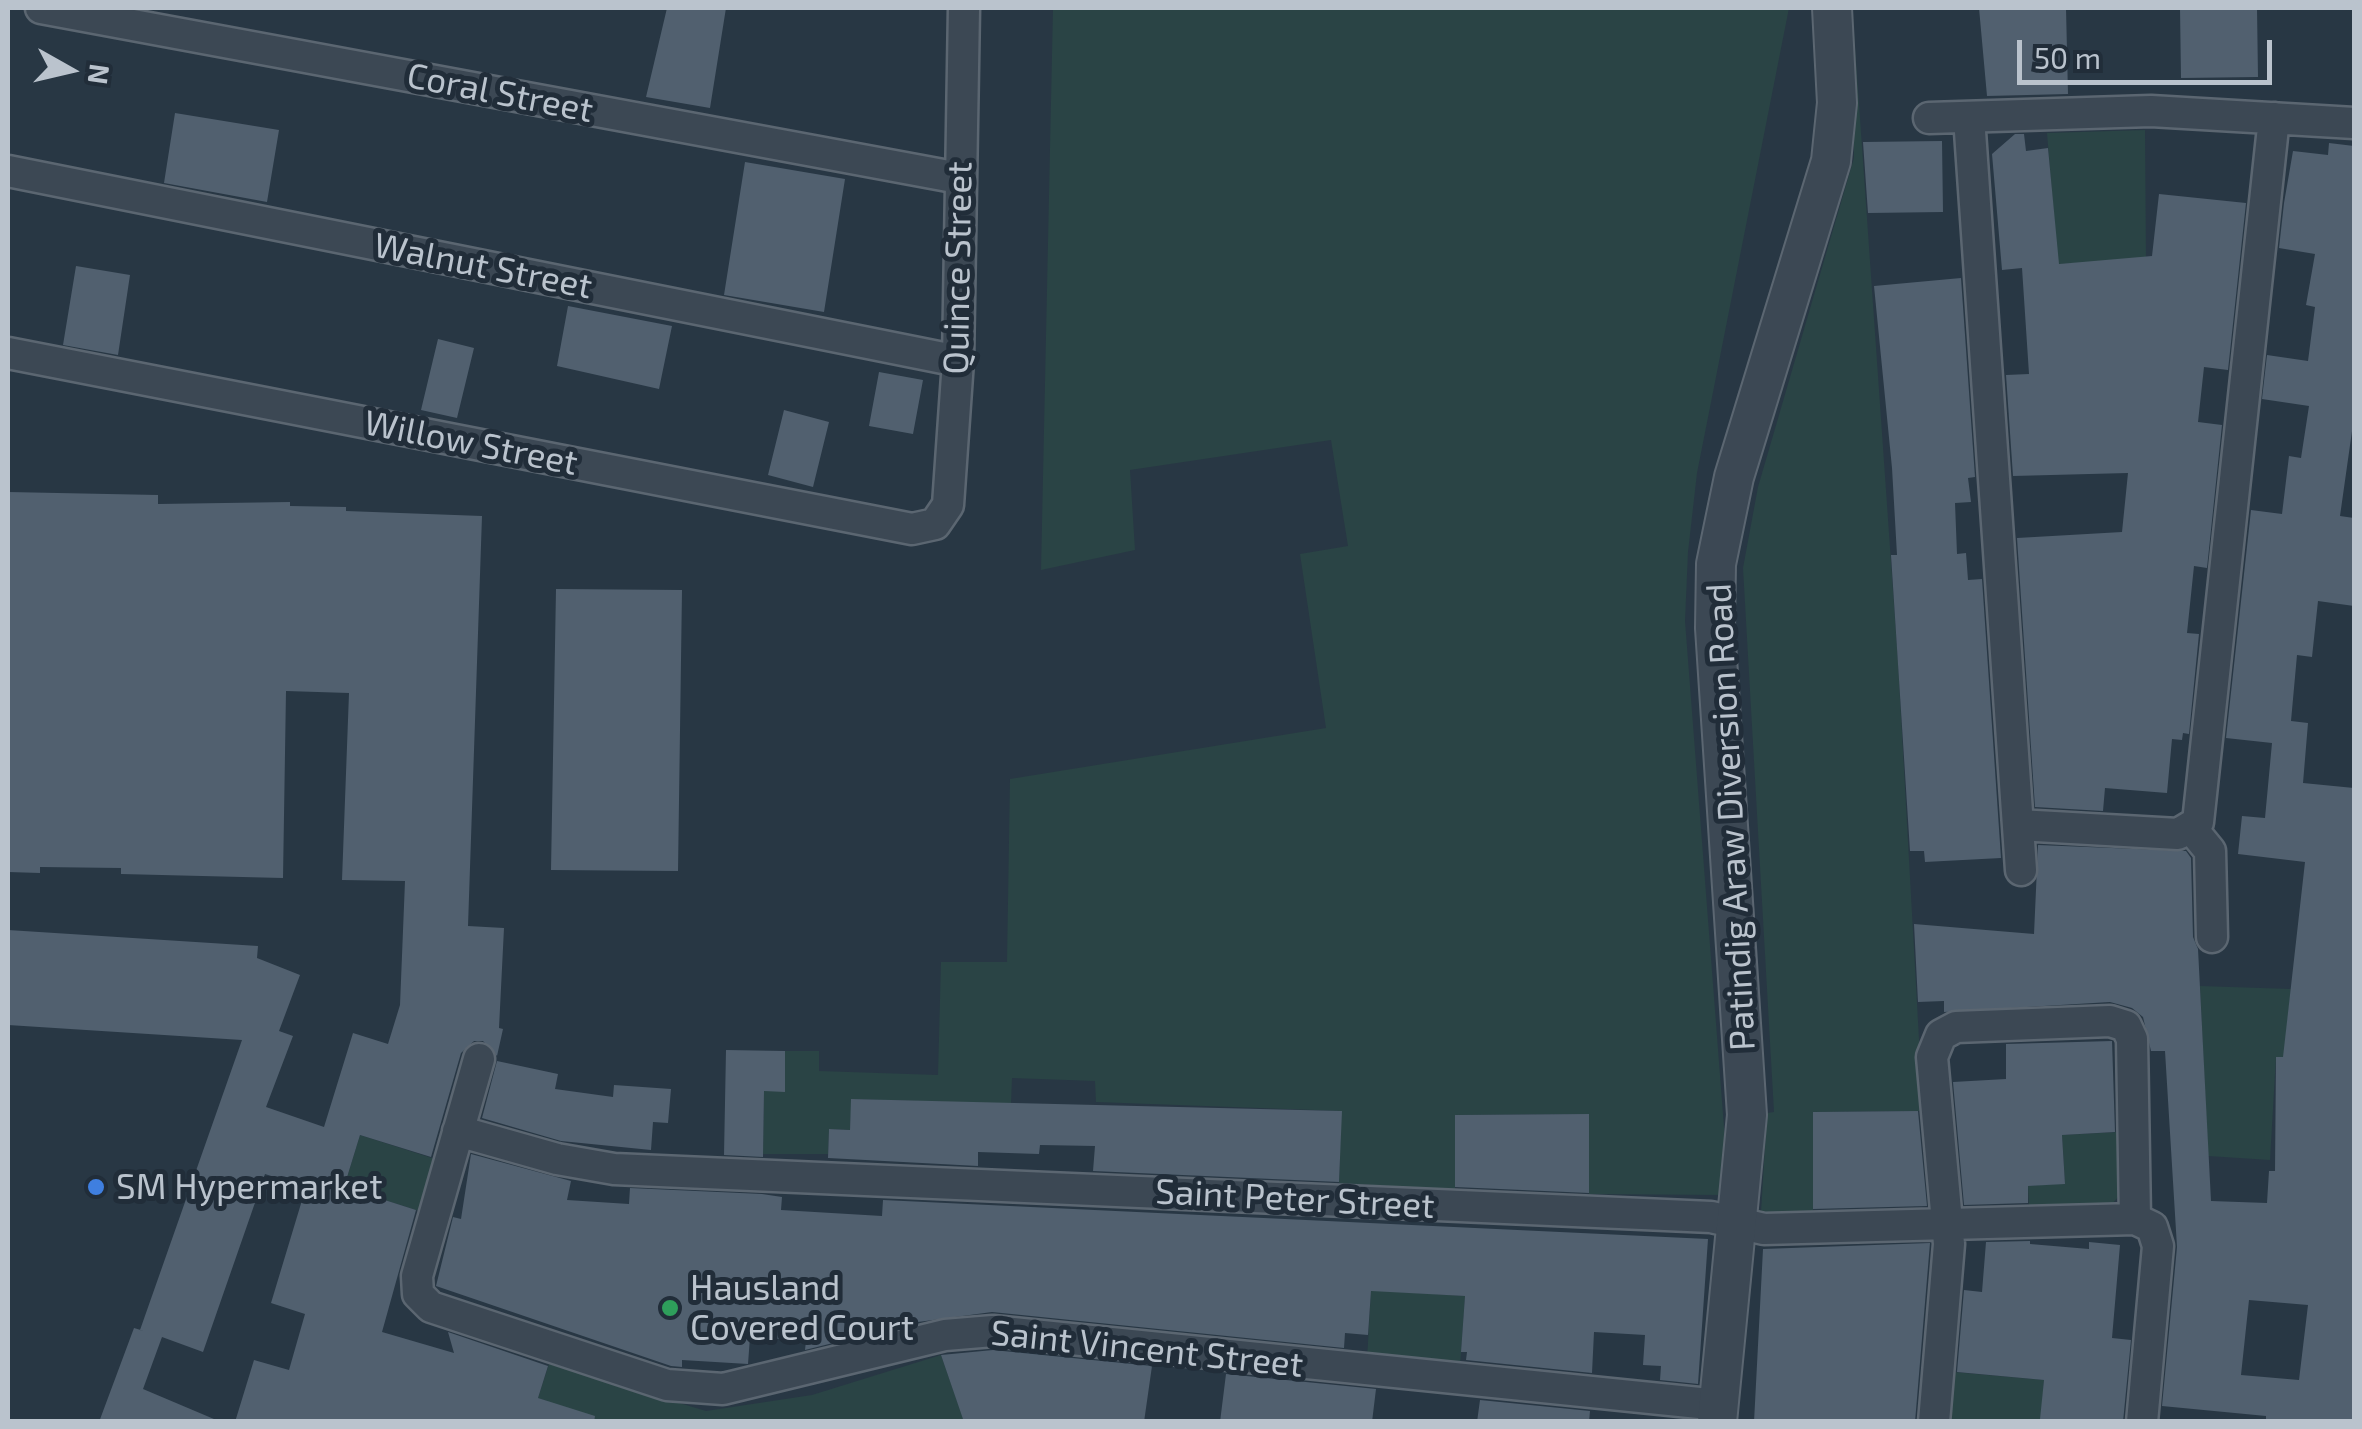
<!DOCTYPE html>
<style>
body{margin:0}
#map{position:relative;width:2362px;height:1429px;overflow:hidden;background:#283744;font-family:"Exo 2",sans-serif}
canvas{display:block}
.frame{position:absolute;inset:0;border:10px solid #bac3cd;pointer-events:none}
.north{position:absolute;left:20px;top:20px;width:100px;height:100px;-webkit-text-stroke:8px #212d39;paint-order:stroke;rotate:98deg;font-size:28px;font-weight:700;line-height:40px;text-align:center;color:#bac3cd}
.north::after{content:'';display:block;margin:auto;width:35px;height:45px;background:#bac3cd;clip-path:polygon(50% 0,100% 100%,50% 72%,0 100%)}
.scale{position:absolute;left:2017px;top:40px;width:255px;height:45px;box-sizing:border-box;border:5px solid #bac3cd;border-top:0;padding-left:12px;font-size:30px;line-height:35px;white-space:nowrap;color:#bac3cd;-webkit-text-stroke:8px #212d39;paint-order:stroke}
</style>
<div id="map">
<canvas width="2362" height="1429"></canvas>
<div class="frame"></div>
<div class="north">N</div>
<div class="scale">50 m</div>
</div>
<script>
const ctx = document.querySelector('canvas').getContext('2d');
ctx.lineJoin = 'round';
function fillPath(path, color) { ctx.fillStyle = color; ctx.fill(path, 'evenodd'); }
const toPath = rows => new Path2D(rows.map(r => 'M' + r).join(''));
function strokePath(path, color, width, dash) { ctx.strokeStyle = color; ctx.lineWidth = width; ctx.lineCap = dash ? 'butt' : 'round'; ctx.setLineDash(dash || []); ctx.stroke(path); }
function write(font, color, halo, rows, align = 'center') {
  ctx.font = font + ' "Exo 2",sans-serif'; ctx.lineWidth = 10; ctx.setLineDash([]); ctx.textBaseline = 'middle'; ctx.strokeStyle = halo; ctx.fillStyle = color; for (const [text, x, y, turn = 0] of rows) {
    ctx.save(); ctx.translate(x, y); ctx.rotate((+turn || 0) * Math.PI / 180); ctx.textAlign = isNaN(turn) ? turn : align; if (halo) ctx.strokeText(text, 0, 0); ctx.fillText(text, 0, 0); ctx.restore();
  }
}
const green = toPath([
 [1053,8,1789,8,1697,473,1688,552,1685,621,1725,1140,1722,1195,1589,1194,1588,1114,1455,1115,1455,1190,1339,1183,1341,1111,1096,1102,1095,1081,1012,1078,1011,1104,852,1099,850,1130,829,1129,828,1154,763,1154,764,1091,784,1091,785,1051,819,1051,819,1071,938,1075,941,962,1007,962,1010,779,1326,728,1300,554,1348,546,1331,440,1130,470,1135,550,1041,570],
 [1853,18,1898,662,1923,1111,1813,1112,1813,1212,1761,1212,1767,1113,1774,1112,1743,568,1758,487,1854,158],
 [2145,130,2146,261,2058,264,2047,133],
 [2200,986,2291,989,2284,1057,2276,1057,2270,1160,2208,1156],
 [2119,1132,2123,1192,2109,1207,2029,1207,2028,1186,2065,1183,2062,1135],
 [360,1135,435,1159,419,1211,344,1187],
 [1371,1290,1465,1296,1460,1366,1367,1360],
 [941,1355,964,1421,541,1421,547,1401,538,1398,549,1364,706,1411,812,1395],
 [1953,1372,2044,1380,2041,1418,2056,1422,1949,1422]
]);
const building = toPath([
 [667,8,726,8,710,108,646,97],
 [1979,8,2066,8,2068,94,1987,96],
 [2180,8,2257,8,2258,77,2181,78],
 [175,113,279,130,267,202,164,183],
 [2015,134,2024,134,2026,151,2048,148,2059,264,2152,256,2159,194,2246,203,2228,370,2204,367,2198,422,2222,425,2207,568,2194,566,2187,633,2199,634,2189,734,2183,733,2182,740,2172,739,2167,793,2105,788,2103,811,2035,807,2017,538,2122,532,2128,473,2013,476,2006,375,2029,374,2022,268,2002,270,1992,154],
 [1942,141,1943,212,1868,213,1863,142],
 [2329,143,2354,146,2354,417,2340,516,2354,518,2354,606,2318,601,2312,657,2297,655,2291,721,2308,723,2303,783,2354,788,2354,1422,2266,1422,2266,1416,2162,1406,2177,1247,2165,1051,2151,1051,2143,1017,2132,1008,2110,1002,1944,1012,1944,1001,1918,1002,1914,924,2034,934,2038,845,2186,851,2191,858,2193,937,2198,949,2211,1201,2267,1203,2269,1171,2275,1171,2276,1057,2283,1057,2305,862,2238,854,2242,816,2265,818,2272,743,2226,738,2251,510,2282,514,2289,456,2301,458,2309,406,2262,399,2267,355,2308,361,2315,307,2306,305,2315,254,2279,248,2284,203,2293,151,2328,155],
 [2249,1300,2308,1305,2299,1380,2241,1375],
 [745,162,845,179,824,312,724,295],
 [76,266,130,275,118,355,63,345],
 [1961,278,1975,477,1968,478,1971,502,1955,503,1957,554,1966,553,1968,580,1982,579,2001,858,1925,862,1924,851,1910,851,1891,555,1897,555,1892,468,1874,286],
 [568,306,672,326,659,389,557,366],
 [438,339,474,348,457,418,421,410],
 [879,372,923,380,913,434,869,426],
 [784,410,829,422,813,487,768,475],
 [8,492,158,495,158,504,290,502,290,506,346,507,346,511,482,516,468,926,504,928,499,1028,503,1029,497,1056,483,1041,474,1041,461,1053,431,1157,360,1135,344,1187,416,1210,382,1332,454,1353,448,1332,548,1366,538,1398,595,1416,594,1422,235,1422,254,1360,289,1370,305,1314,271,1303,306,1187,265,1174,203,1352,162,1337,143,1389,221,1422,99,1422,134,1328,144,1331,140,1330,242,1040,8,1025,8,930,258,946,257,958,300,975,279,1031,293,1036,266,1107,324,1127,353,1033,388,1044,400,1005,405,881,342,880,349,693,286,691,283,878,121,874,121,868,40,867,40,873,8,872],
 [556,589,682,590,678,871,551,870],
 [2112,1041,2115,1132,2062,1135,2065,1184,2028,1186,2028,1203,1964,1205,1953,1082,2006,1079,2006,1044],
 [726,1050,785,1051,785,1092,764,1091,763,1157,724,1155],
 [497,1061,558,1074,555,1089,613,1097,614,1085,671,1089,668,1123,653,1122,651,1150,561,1141,482,1118],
 [851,1099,1342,1111,1339,1182,1093,1171,1095,1146,1040,1145,1039,1154,978,1152,978,1166,828,1158,829,1129,850,1130],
 [1918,1111,1927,1206,1813,1209,1813,1112],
 [1589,1114,1589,1193,1455,1187,1455,1115],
 [471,1154,571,1181,567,1200,629,1204,630,1188,762,1194,782,1197,781,1210,882,1216,883,1200,1708,1239,1698,1384,1660,1380,1661,1366,1643,1365,1645,1335,1594,1332,1592,1373,1466,1360,1467,1352,1461,1352,1465,1296,1371,1291,1368,1335,1345,1333,1344,1348,992,1312,918,1322,844,1318,845,1340,805,1350,806,1341,750,1337,748,1364,682,1360,682,1367,671,1366,436,1286,453,1217,461,1219],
 [2030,1241,2030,1244,2089,1249,2089,1242,2120,1245,2112,1338,2131,1340,2123,1422,2040,1419,2044,1380,1957,1372,1964,1290,1982,1292,1986,1242],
 [1930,1243,1915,1422,1754,1422,1763,1249],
 [993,1350,1152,1366,1144,1422,964,1422,941,1355],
 [1226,1374,1376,1389,1372,1422,1220,1422],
 [1480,1400,1590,1411,1589,1422,1477,1422]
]);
const minor = toPath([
 [41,8,959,178],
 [1969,117,2021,870],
 [1929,118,2151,111,2354,123],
 [8,171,958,361],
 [8,353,912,529,935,524,948,505,958,361,964,8],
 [2018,825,2178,834,2198,822,2274,118],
 [2192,829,2210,851,2212,937],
 [479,1059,417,1276,418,1294,431,1307,667,1385,723,1389,945,1335,993,1331,1719,1405],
 [458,1131,557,1159,614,1169,1711,1217,1764,1229,2135,1219,2152,1227,2158,1246,2142,1422],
 [1934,1422,1949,1244,1932,1057,1941,1035,1956,1027,2110,1021,2126,1026,2132,1039,2135,1219]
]);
const tertiary = toPath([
 [1717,1422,1747,1115,1715,628,1716,564,1734,477,1831,161,1837,103,1832,8]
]);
const markers = [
 [96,1187,10,"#3f7fe0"],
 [670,1308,10,"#2e9e5b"]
];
const streetNames = [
 ["Coral Street",500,93,11],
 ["Walnut Street",483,266,11],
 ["Quince Street",958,268,-89],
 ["Willow Street",471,443,11],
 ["Patindig Araw Diversion Road",1731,817,-93],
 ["Saint Peter Street",1295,1199,3],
 ["Saint Vincent Street",1147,1349,6]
];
const poiNames = [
 ["SM Hypermarket",116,1187],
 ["Hausland",690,1288],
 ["Covered Court",690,1328]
];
fillPath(green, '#2a4445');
fillPath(building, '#51606f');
strokePath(minor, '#5b6671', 35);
strokePath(tertiary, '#5b6671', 42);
strokePath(minor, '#3c4854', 30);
strokePath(tertiary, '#3c4854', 38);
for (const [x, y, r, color] of markers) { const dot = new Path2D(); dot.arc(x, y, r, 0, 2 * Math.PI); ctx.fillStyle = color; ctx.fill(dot); strokePath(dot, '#212d39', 4); }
write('35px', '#bac3cd', '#212d39', streetNames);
write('35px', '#bac3cd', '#212d39', poiNames, 'left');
</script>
